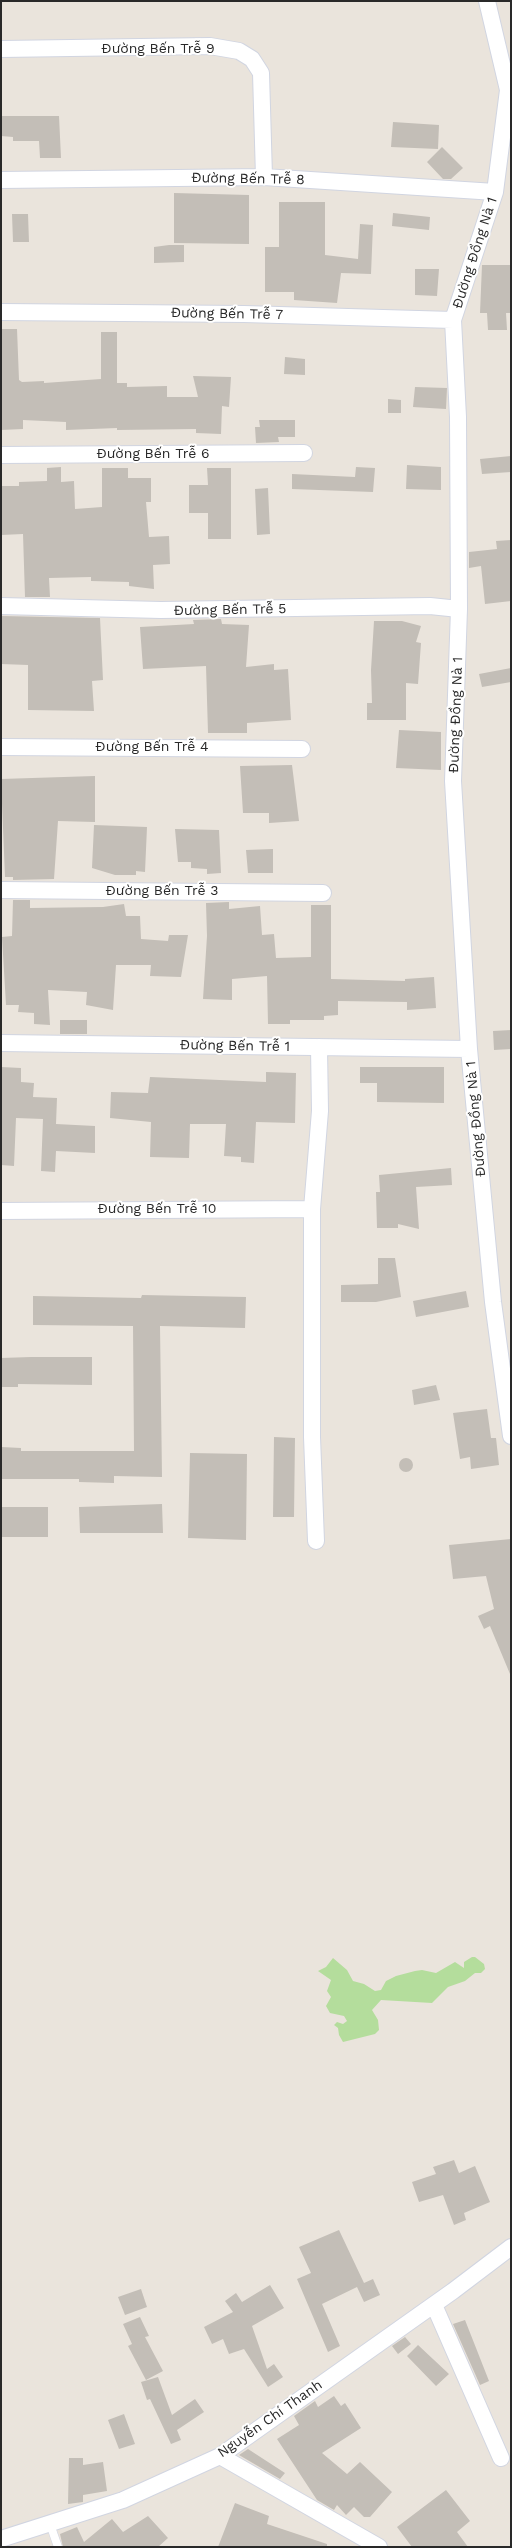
<!DOCTYPE html>
<meta charset="utf-8">
<style>
body{margin:0}
#map{position:relative;width:512px;height:2548px;overflow:hidden;background:#eae4dc;font-family:"Work Sans",sans-serif}
canvas{display:block}
.frame{position:absolute;inset:0;border:2px solid #292929;pointer-events:none}
</style>
<div id="map">
<canvas width="512" height="2548"></canvas>
<div class="frame"></div>
</div>
<script>
const ctx = document.querySelector('canvas').getContext('2d');
ctx.lineJoin = 'round';
function fillPath(path, color) { ctx.fillStyle = color; ctx.fill(path, 'evenodd'); }
const toPath = rows => new Path2D(rows.map(r => 'M' + r).join(''));
function strokePath(path, color, width, dash) { ctx.strokeStyle = color; ctx.lineWidth = width; ctx.lineCap = dash ? 'butt' : 'round'; ctx.setLineDash(dash || []); ctx.stroke(path); }
function write(font, color, halo, rows, align = 'center') {
  ctx.font = font + ' "Work Sans",sans-serif'; ctx.lineWidth = 4; ctx.setLineDash([]); ctx.textBaseline = 'middle'; ctx.strokeStyle = halo; ctx.fillStyle = color; for (const [text, x, y, turn = 0] of rows) {
    ctx.save(); ctx.translate(x, y); ctx.rotate((+turn || 0) * Math.PI / 180); ctx.textAlign = isNaN(turn) ? turn : align; if (halo) ctx.strokeText(text, 0, 0); ctx.fillText(text, 0, 0); ctx.restore();
  }
}
const green = toPath([
 [472,1957,475,1957,484,1964,485,1969,481,1973,475,1973,465,1981,448,1987,432,2003,381,2000,372,2010,378,2020,379,2030,375,2034,343,2042,339,2035,338,2028,334,2025,337,2022,343,2024,347,2021,344,2016,330,2013,326,2006,331,1997,327,1991,331,1980,318,1971,326,1967,333,1958,347,1970,353,1981,364,1984,375,1991,381,1990,386,1981,396,1976,415,1971,422,1970,436,1973,455,1962,464,1968,464,1962]
]);
const building = toPath([
 [1,116,59,116,61,158,40,158,39,141,13,141,13,137,1,136],
 [393,122,439,125,438,149,391,147],
 [442,147,463,168,451,179,443,179,427,162],
 [174,193,249,195,249,244,174,243],
 [279,202,325,202,325,255,358,259,360,224,373,225,371,274,341,273,337,303,294,300,294,292,265,292,265,247,279,247],
 [393,213,430,217,429,230,392,226],
 [12,214,28,214,29,242,13,242],
 [169,245,184,245,184,262,154,263,154,247],
 [482,265,511,265,511,313,506,313,507,330,488,330,487,313,480,313],
 [415,269,439,269,437,296,415,295],
 [1,329,17,329,19,380,22,382,44,381,44,383,101,379,101,332,117,332,117,383,127,383,127,387,167,386,167,397,198,397,193,376,231,377,229,407,222,406,221,434,196,433,196,429,117,430,117,428,66,430,66,422,23,420,23,429,1,430],
 [285,357,305,359,305,375,284,374],
 [415,387,447,388,446,409,413,407],
 [388,399,401,400,401,413,388,413],
 [259,420,295,420,295,437,278,437,279,442,256,443,255,427,260,427],
 [511,456,511,472,482,474,480,459],
 [407,465,441,467,441,490,406,489],
 [61,467,61,482,74,481,75,509,102,507,102,468,128,468,128,478,151,478,151,502,146,502,149,537,169,536,170,564,153,565,154,589,129,586,129,582,91,581,91,577,49,578,50,597,25,597,23,534,1,535,1,486,19,486,19,482,47,481,47,468],
 [356,467,375,468,373,492,292,489,292,474,355,477],
 [207,468,231,468,231,539,208,539,208,513,189,513,189,485,208,485],
 [268,488,270,534,257,535,255,489],
 [511,540,511,601,485,604,481,566,469,568,469,552,497,549,496,541],
 [1,616,100,618,103,680,92,681,94,711,28,710,28,665,1,664],
 [221,619,222,624,249,625,246,667,274,664,274,670,288,669,291,720,247,723,247,733,208,733,206,666,143,669,140,627,194,624,193,620],
 [374,621,402,621,421,626,416,642,421,643,418,684,406,683,406,720,367,720,367,703,372,703,371,670],
 [511,668,511,682,482,687,479,674],
 [399,730,441,732,441,770,396,768],
 [292,765,299,821,269,823,269,813,243,813,240,766],
 [95,776,95,822,58,821,54,879,13,880,13,877,5,877,1,779],
 [94,825,147,827,145,872,136,871,136,875,115,875,92,868],
 [175,829,219,830,221,873,207,874,207,869,191,868,191,862,178,862],
 [273,849,273,873,248,873,246,850],
 [13,900,30,900,30,908,103,907,124,904,126,916,140,916,141,939,168,941,169,935,188,935,181,977,150,976,151,965,116,965,113,1010,86,1005,87,992,48,990,50,1025,34,1024,34,1013,18,1012,19,1005,6,1005,2,937,12,936],
 [229,902,229,909,260,906,262,935,274,934,276,958,311,957,311,905,331,905,331,979,405,981,405,979,434,977,436,1008,407,1010,407,1002,338,1001,338,1015,324,1016,324,1020,290,1020,290,1024,268,1024,267,976,232,979,232,1000,203,999,207,936,206,903],
 [60,1020,87,1020,87,1034,60,1034],
 [511,1030,511,1049,494,1050,493,1031],
 [1,1067,21,1068,21,1082,34,1083,33,1097,57,1098,56,1124,95,1126,95,1153,56,1151,55,1172,41,1171,43,1119,16,1118,14,1166,1,1165],
 [360,1067,444,1067,444,1103,377,1102,377,1083,360,1083],
 [266,1072,296,1073,295,1123,256,1122,254,1163,241,1162,241,1157,224,1156,226,1124,190,1124,189,1158,150,1157,151,1122,110,1118,111,1092,148,1093,150,1077,266,1082],
 [451,1168,452,1185,416,1187,419,1229,398,1224,398,1228,377,1228,376,1192,380,1192,379,1175],
 [378,1258,395,1258,401,1297,376,1302,341,1302,341,1285,378,1284],
 [466,1291,469,1307,416,1317,413,1301],
 [142,1295,246,1297,245,1328,160,1326,162,1477,114,1476,114,1483,79,1482,79,1479,1,1479,1,1447,21,1448,21,1451,134,1451,133,1326,33,1325,33,1296,141,1298],
 [31,1357,92,1357,92,1385,18,1384,18,1387,1,1387,1,1358],
 [436,1385,440,1400,414,1405,412,1390],
 [487,1409,491,1438,496,1438,499,1465,471,1469,470,1457,460,1459,453,1413],
 [274,1437,295,1438,294,1517,273,1517],
 [190,1453,247,1454,246,1540,188,1538],
 '399 1465a7 7 0 1 1 14 0a7 7 0 1 1-14 0Z',
 [162,1504,163,1533,80,1533,79,1507],
 [1,1507,48,1507,48,1537,1,1537],
 [511,1539,511,1674,510,1674,490,1626,484,1629,478,1616,494,1609,486,1576,453,1579,449,1545],
 [454,2160,459,2173,475,2166,490,2202,464,2213,466,2220,454,2225,443,2195,419,2202,412,2182,436,2174,433,2167],
 [339,2230,364,2283,373,2279,380,2295,364,2302,357,2287,322,2304,340,2346,328,2352,297,2279,311,2273,299,2247],
 [270,2285,284,2308,252,2326,267,2369,274,2364,283,2377,268,2387,244,2349,229,2354,223,2339,212,2344,204,2327,233,2312,225,2301,236,2293,242,2302],
 [141,2289,147,2307,125,2315,118,2297],
 [140,2317,149,2336,145,2337,163,2371,146,2380,128,2346,132,2344,123,2324],
 [465,2320,489,2381,480,2385,453,2324],
 [405,2337,411,2344,398,2354,392,2346],
 [418,2345,449,2374,436,2386,407,2356],
 [158,2377,172,2415,195,2399,204,2412,177,2430,181,2440,171,2444,150,2399,147,2400,141,2382],
 [334,2396,341,2406,345,2403,361,2428,322,2453,347,2474,360,2462,392,2492,370,2517,364,2517,354,2507,346,2515,337,2505,334,2510,317,2500,277,2439,299,2425,294,2416,315,2401,318,2407],
 [124,2414,135,2444,119,2449,108,2420],
 [248,2449,285,2473,280,2479,239,2455],
 [69,2458,83,2458,83,2465,103,2462,107,2491,83,2495,83,2502,68,2504],
 [446,2490,470,2521,457,2532,468,2547,412,2547,397,2527],
 [235,2503,269,2516,267,2524,327,2544,327,2547,218,2547],
 [148,2516,168,2538,158,2547,63,2547,60,2534,77,2527,84,2542,112,2519,123,2532]
]);
const lane = toPath([
 [50,2524,58,2547]
]);
const street = toPath([
 [487,1,508,90,495,192,453,320,458,417,459,609,453,781,469,1049,493,1302,511,1436],
 [1,49,210,46,239,51,252,59,261,73,264,177],
 [1,180,264,177,495,192],
 [1,312,244,314,453,320],
 [1,455,304,453],
 [1,606,161,610,430,606,459,609],
 [1,747,302,749],
 [1,890,323,893],
 [1,1043,469,1049],
 [1,1211,312,1209],
 [316,1541,312,1437,312,1209,320,1111,319,1047],
 [434,2305,501,2458],
 [220,2456,379,2547],
 [1,2539,123,2500,220,2456,453,2291,511,2247]
]);
const streetNames = [
 ["Đường Bến Trễ 9",158,49],
 ["Đường Bến Trễ 8",248,179,1],
 ["Đường Đồng Nà 1",475,253,-72],
 ["Đường Bến Trễ 7",227,314,1],
 ["Đường Bến Trễ 6",153,454],
 ["Đường Bến Trễ 5",230,610,-1],
 ["Đường Đồng Nà 1",456,715,-88],
 ["Đường Bến Trễ 4",152,747],
 ["Đường Bến Trễ 3",162,891],
 ["Đường Bến Trễ 1",235,1046,1],
 ["Đường Đồng Nà 1",476,1119,-95],
 ["Đường Bến Trễ 10",157,1209],
 ["Nguyễn Chí Thanh",270,2419,-35]
];
fillPath(green, '#b4dd9c');
fillPath(building, '#c3beb7');
strokePath(lane, '#d1d5e1', 9);
strokePath(street, '#d1d5e1', 18);
strokePath(lane, '#fff', 8);
strokePath(street, '#fff', 16);
write('14px', '#292929', '#fff', streetNames);
</script>
